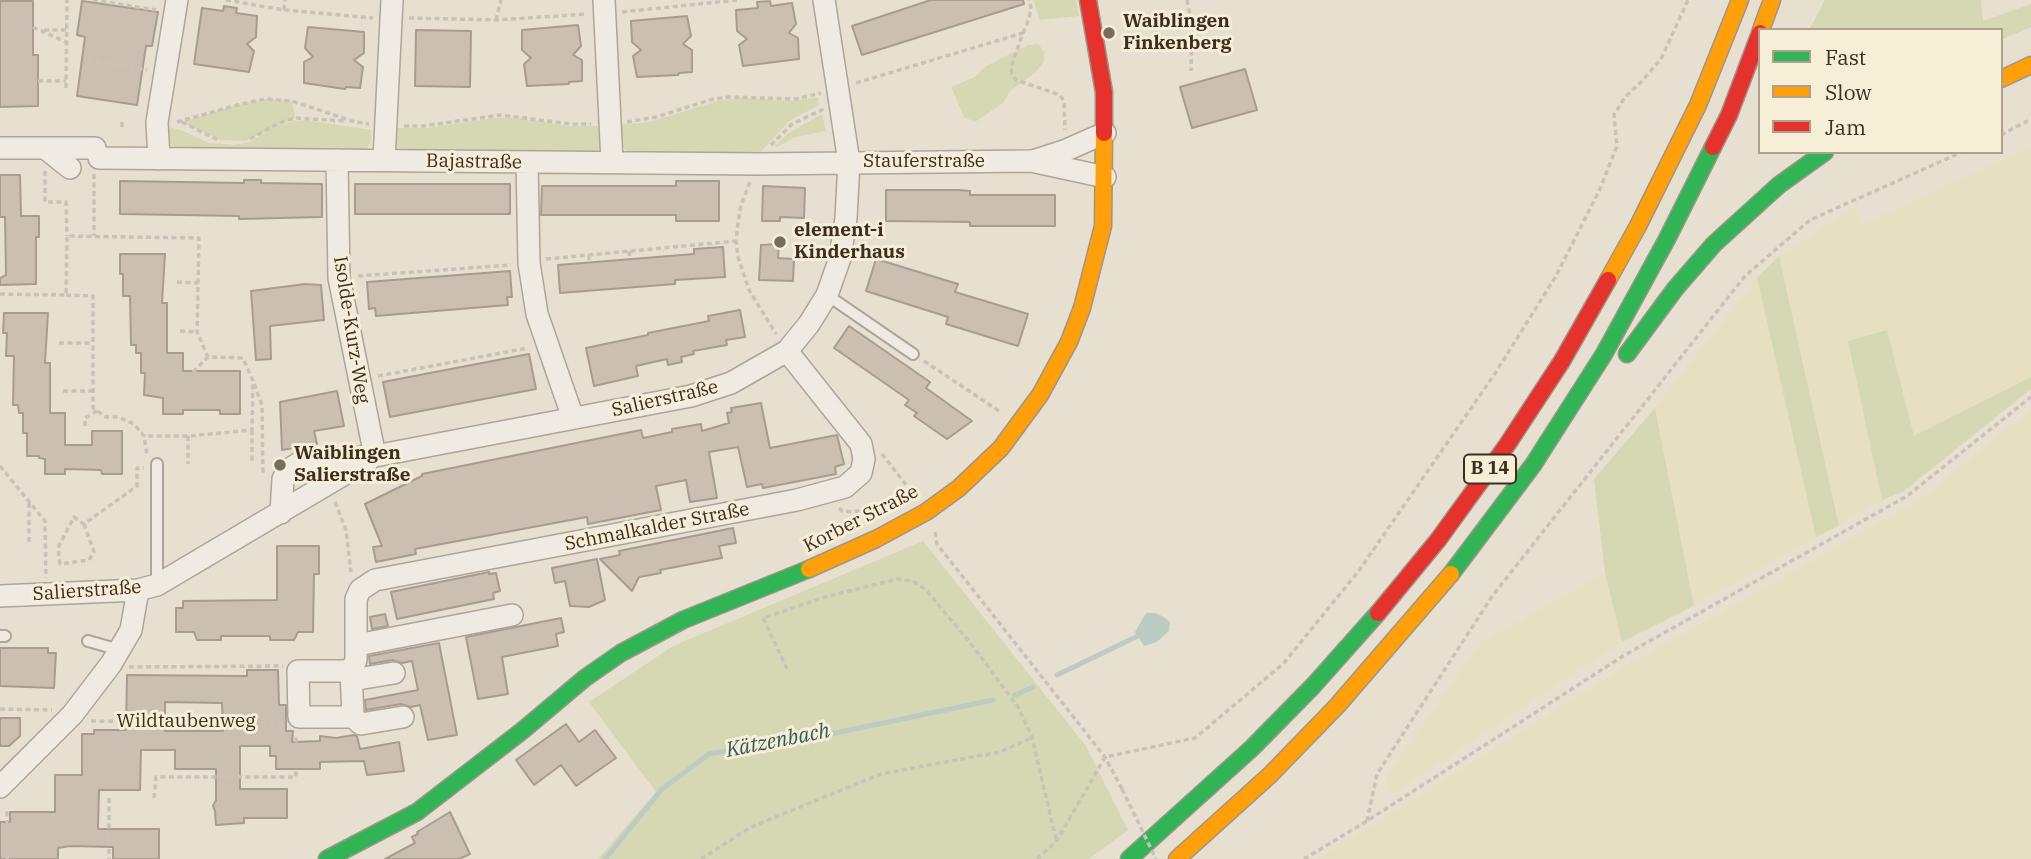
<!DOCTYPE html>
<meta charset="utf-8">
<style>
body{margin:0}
#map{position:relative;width:2031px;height:859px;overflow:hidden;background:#e7e0d1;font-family:"IBM Plex Serif",serif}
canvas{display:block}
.legend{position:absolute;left:1758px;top:28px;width:245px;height:126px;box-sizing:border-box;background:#f7eed8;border:2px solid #ada18e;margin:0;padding:9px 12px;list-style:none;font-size:21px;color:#3d2e20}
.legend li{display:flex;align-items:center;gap:14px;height:35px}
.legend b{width:35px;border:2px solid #ada18e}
</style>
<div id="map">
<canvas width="2031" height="859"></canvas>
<ul class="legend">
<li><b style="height:9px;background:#30b455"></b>Fast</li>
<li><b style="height:9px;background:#ff9f0a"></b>Slow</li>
<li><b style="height:9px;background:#e5322d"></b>Jam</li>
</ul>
</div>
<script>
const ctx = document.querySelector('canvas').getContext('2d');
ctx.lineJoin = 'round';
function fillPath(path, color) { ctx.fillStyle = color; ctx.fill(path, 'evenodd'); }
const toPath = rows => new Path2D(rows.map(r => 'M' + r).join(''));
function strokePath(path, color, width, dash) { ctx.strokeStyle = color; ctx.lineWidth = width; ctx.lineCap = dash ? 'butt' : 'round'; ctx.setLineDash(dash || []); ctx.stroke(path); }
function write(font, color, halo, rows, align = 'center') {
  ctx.font = font + ' "IBM Plex Serif",serif'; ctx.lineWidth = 6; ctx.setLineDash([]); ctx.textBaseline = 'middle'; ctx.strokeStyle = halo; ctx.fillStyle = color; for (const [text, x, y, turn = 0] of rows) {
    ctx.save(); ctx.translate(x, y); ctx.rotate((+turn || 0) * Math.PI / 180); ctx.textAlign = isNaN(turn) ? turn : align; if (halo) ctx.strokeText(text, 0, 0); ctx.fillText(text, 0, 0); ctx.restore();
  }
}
const farmland = toPath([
 [2031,147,2031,377,1914,436,1887,330,1848,341,1882,500,1839,526,1779,256,1855,206,1861,225],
 [1757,278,1816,537,1694,606,1655,408],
 [2031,409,2031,859,1317,859,1626,666,1921,499],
 [1605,573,1622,642,1391,795,1386,777,1481,642]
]);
const green = toPath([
 [1033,0,1076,0,1079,16,1040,20],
 [1825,0,1981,0,1983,21,2031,4,2031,27,2001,40,2001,30,1809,30],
 [1038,44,1044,51,1044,62,1035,73,1011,90,1003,103,975,122,964,117,951,87,975,77,986,66,1028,45],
 [818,97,819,105,789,121,758,155,629,154,621,145,619,125,649,122,721,100,740,98,793,101],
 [266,99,292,101,295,118,245,141,220,140,182,122,241,104],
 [822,114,826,131,795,137,777,147,775,146,787,134],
 [494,118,518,118,569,126,601,126,601,147,595,152,402,152,393,142,392,128,427,128],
 [307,120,371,130,371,142,366,150,175,149,170,144,167,127,181,130,209,143,235,145,250,142,274,127,294,121],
 [1779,256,1839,526,1816,537,1757,278],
 [1887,330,1914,436,2031,377,2031,389,1904,491,1882,500,1848,341],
 [1655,408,1694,606,1622,642,1605,573,1594,479],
 [923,541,1086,746,1128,830,1089,859,598,859,656,792,589,702,673,646]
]);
const water = toPath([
 [1146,613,1155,613,1164,617,1170,622,1169,631,1157,642,1144,646,1135,632]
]);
const stream = toPath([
 [1057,675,1142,634],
 [1015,695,1033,687],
 [605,859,662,789,709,754,821,736,993,700]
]);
const building = toPath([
 [931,0,1023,0,1024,4,862,55,852,26,931,0],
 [0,1,33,1,33,55,38,55,38,106,0,107,0,1],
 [82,1,158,12,152,46,146,46,137,105,77,96,85,37,77,35,82,1],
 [770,1,771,6,792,3,796,24,789,33,798,38,799,59,743,66,739,45,747,39,737,31,736,10,758,8,757,2,770,1],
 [224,6,237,8,236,13,257,16,256,37,247,44,254,51,249,72,194,64,202,8,223,11,224,6],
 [687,16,691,36,683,44,692,50,692,72,679,73,678,75,637,77,633,56,641,50,632,42,631,21,687,16],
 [578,25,581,46,573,55,582,60,582,81,569,82,569,84,527,86,524,64,531,58,522,50,522,30,578,25],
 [308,27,364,32,364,53,354,60,363,67,360,88,346,87,345,89,304,83,304,62,313,57,305,48,308,27],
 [416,30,471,31,470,87,415,86,416,30],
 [1245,69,1257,110,1192,128,1180,87,1245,69],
 [0,175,20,175,21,216,39,216,39,237,36,237,36,284,0,285,0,278,6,275,5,217,0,217,0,175],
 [244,180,261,180,261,183,322,184,322,217,239,219,239,216,120,214,120,181,244,183,244,180],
 [676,181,719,181,719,221,676,221,676,215,541,215,542,186,676,186,676,181],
 [355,184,510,184,510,214,355,214,355,184],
 [763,186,805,188,804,218,780,217,780,221,762,221,763,186],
 [886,190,958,190,970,191,970,195,1055,195,1055,226,970,226,970,222,886,221,886,190],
 [779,244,778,258,794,259,793,281,759,280,761,245,779,244],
 [723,247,725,277,675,280,675,284,560,293,558,265,694,254,694,249,723,247],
 [120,254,165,254,162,303,167,303,167,353,183,353,183,371,240,371,240,414,220,414,220,410,183,410,183,414,163,414,163,398,144,395,145,373,141,373,141,353,136,353,136,345,131,345,130,296,123,296,123,274,120,274,120,254],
 [876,259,958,284,955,292,1028,314,1018,346,946,324,948,317,866,291,876,259],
 [510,271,512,297,507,297,508,305,376,316,375,308,369,309,367,282,510,271],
 [305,284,321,285,324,320,270,326,271,359,256,360,251,291,305,284],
 [740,310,745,337,726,340,727,345,693,351,694,354,681,357,682,362,668,365,667,359,636,366,638,376,594,386,586,348,648,335,648,333,709,321,708,316,740,310],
 [4,313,48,313,45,363,50,363,50,413,65,413,65,445,92,445,92,431,122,431,122,474,102,474,101,470,65,469,65,474,45,474,45,459,39,458,39,456,27,456,27,433,23,433,23,413,19,413,18,405,13,405,14,356,6,356,7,333,3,333,4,313],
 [849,326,930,382,926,388,972,421,947,439,914,416,917,413,905,405,909,400,834,348,849,326],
 [529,354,536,389,390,417,383,382,529,354],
 [337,391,344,426,314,431,317,444,282,450,280,402,337,391],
 [761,403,770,448,837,435,844,464,835,467,836,474,763,488,762,484,747,487,738,447,709,452,717,498,690,502,686,480,656,486,661,510,588,524,587,517,415,549,416,554,376,562,373,547,382,546,365,504,422,476,422,474,641,430,643,438,672,432,672,429,701,424,702,431,729,423,727,413,732,412,731,408,761,403],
 [733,528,736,543,719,546,722,558,660,570,661,573,639,577,632,591,600,559,620,555,619,551,733,528],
 [277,546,319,546,319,574,314,574,313,632,298,632,294,640,270,640,270,636,221,636,221,640,197,640,194,632,176,632,176,608,183,608,183,601,277,600,277,546],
 [597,559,605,600,589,607,570,606,565,581,555,583,552,568,597,559],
 [489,572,489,574,496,573,500,591,493,593,494,599,397,619,391,592,489,572],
 [385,614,388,626,372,629,370,617,385,614],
 [561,618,564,632,556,634,558,646,502,657,508,694,478,699,466,637,561,618],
 [439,643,457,735,428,740,420,705,411,707,401,704,366,710,365,700,418,690,412,661,402,663,392,660,370,664,369,656,439,643],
 [0,648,48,648,48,653,56,653,54,688,0,686,0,648],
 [247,670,278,670,279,705,286,705,286,731,293,731,292,742,320,741,320,736,336,738,354,735,357,736,360,749,399,742,404,771,367,775,364,761,320,762,320,769,276,769,276,756,270,756,270,746,240,746,240,789,287,789,287,818,244,818,244,823,216,825,215,811,213,806,216,800,216,769,175,769,175,750,141,750,140,790,99,790,98,829,159,829,159,859,113,859,113,847,70,846,58,848,58,859,0,859,0,822,10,822,10,812,55,812,55,775,82,775,82,734,94,734,94,730,126,730,127,675,247,676,247,670],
 [165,702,222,703,223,731,165,731,165,702],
 [0,718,20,718,20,736,9,746,0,746,0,718],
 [566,724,579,742,595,730,616,758,576,786,561,765,534,785,516,760,566,724],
 [450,812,470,854,459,859,385,859,415,843,412,837,418,834,417,832,450,812]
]);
const path = toPath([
 [93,0,156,10],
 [226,0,284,10,373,18],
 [1187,0,1192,25,1191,71],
 [284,10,285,0],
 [622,12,738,0],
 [409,18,496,20,587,14],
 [496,20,501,0],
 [33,27,66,42],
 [44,30,66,30],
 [1023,33,1029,19,1031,7,1029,0],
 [87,60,147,70],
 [38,81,66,81],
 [856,83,1023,33,1011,67,1012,74,1016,80,1060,95,1064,101,1065,130],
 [66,88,67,0],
 [122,122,122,130],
 [177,122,241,104,266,99,292,101,355,122,369,124],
 [182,122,218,140],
 [627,122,656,117,713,99,729,97,796,99,821,93],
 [404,126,423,126,501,115,571,124,591,124],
 [2001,135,2031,119],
 [250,139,279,123,295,118,345,121],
 [771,145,792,124,824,109],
 [45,171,45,202,66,202,67,236],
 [94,174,94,236],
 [750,182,741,205,738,223,736,241,738,257,749,290,776,334],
 [629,251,630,259],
 [589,255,589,262],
 [546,259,736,241],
 [358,276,511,265],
 [177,282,198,283],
 [0,294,66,295,67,236,199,238,197,332,208,357,243,358,253,381,252,430,190,436,144,436],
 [66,295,93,296,93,408,106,417,118,417,134,424,144,436,147,455],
 [180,331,197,332],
 [59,343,93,343],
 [924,361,999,411],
 [193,372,208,357],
 [378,376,528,348],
 [254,384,262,405,263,476],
 [63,391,93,391],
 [85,426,85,418,97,411],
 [252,430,252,464],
 [188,436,188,464],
 [882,454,914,495],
 [0,466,45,521,46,578],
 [335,502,346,530,351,572],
 [29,503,29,543],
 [839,508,842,511,854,512,898,499],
 [84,524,94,552,89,560,60,564,58,548,74,517,84,524,137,486,137,468,144,468],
 [935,532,937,544,1105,757,1122,789],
 [129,667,283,666],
 [787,669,763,618,825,597,897,579,913,581,926,590,972,645,1018,707,1032,737,1056,839],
 [0,709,52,710],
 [91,721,283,723],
 [109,798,109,859],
 [154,798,156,777,296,777,296,735],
 [1367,821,1377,774,1493,595,1745,276,1810,220,1962,152],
 [7,859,7,809],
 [701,859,751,827,881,774,1000,752,1031,738],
 [1037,859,1056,842,1105,757,1195,738,1283,664,1358,572,1494,375,1556,276,1599,191,1617,146,1614,115,1625,97,1642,81,1661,59,1688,0],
 [1304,859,1367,821,1623,656,1907,496,2031,397]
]);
const lane = toPath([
 [827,295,913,354],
 [157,585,157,464],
 [0,636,5,636],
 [88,641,120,650]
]);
const street = toPath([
 [604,0,612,162],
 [0,148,45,148,70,168],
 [45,148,95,148],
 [99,158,758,164,1031,161,1105,177],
 [159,159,157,122,177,0],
 [337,160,339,278,375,456],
 [384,160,392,0],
 [1033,161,1064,151,1105,133],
 [527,162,529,263,537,314,573,418],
 [281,513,283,479,288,470,299,463,375,456,691,396,731,383,787,351,809,324,827,295,840,258,846,218,849,162,824,0],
 [0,596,138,590,157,585,370,459],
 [357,645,512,615],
 [351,671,298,671,299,717,353,717,351,671,356,660,356,599,360,590,375,580,797,500,845,487,861,473,864,459,861,444,787,351],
 [352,680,394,673],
 [353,717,361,724,403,717],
 [0,787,72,715,111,664,131,630,138,590]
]);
const fast = toPath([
 [1627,354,1675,289,1714,244,1779,185,1825,152],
 [1451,574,1533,465,1604,354,1667,239,1713,147],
 [327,859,417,812,522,731,585,678,621,653,683,620,809,569],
 [1129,859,1252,748,1313,686,1378,613]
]);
const slow = toPath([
 [1761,30,1772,0],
 [2001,79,2031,65],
 [1608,280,1638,226,1698,105,1740,0],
 [809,569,876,539,926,512,959,488,1001,448,1040,395,1069,342,1082,308,1103,226,1104,133],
 [1177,859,1270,775,1337,706,1451,574]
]);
const jam = toPath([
 [1088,0,1104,92,1104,133],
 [1713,147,1729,115,1760,33],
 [1378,613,1438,540,1507,445,1562,361,1608,280]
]);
const pathBridge = toPath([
 [1122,789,1156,859]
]);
const markers = [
 [1109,33,7,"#786c5e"],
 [780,242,7,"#786c5e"],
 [280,465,7,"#786c5e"]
];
const shields = [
 [1490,469,52]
];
const shieldNames = [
 ["B 14",1490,469]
];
const poiNames = [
 ["Waiblingen",1123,22],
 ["Finkenberg",1123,44],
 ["element-i",794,231],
 ["Kinderhaus",794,253],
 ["Waiblingen",294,454],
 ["Salierstraße",294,476]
];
const streetNames = [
 ["Bajastraße",474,162,1],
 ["Stauferstraße",924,162],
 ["Isolde-Kurz-Weg",351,330,81],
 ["Salierstraße",665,399,-13],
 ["Korber Straße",861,519,-27],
 ["Schmalkalder Straße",657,527,-11],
 ["Salierstraße",87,591,-4],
 ["Wildtaubenweg",186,722]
];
const waterNames = [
 ["Kätzenbach",778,741,-11]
];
fillPath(farmland, '#e6dfc2');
fillPath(green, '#d6d7b3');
fillPath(water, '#bcccc2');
strokePath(stream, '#bcccc2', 5);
fillPath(building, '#cbbfb2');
strokePath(building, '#a89c90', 2);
strokePath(lane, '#ada599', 14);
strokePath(street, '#ada599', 24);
strokePath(fast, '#9c958a', 19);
strokePath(slow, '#9c958a', 19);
strokePath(jam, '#9c958a', 19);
strokePath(path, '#c8c2b9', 3.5, [5, 3.5]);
strokePath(lane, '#efebe3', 10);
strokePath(street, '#efebe3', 21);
strokePath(fast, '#30b455', 16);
strokePath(slow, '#ff9f0a', 16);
strokePath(jam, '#e5322d', 16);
strokePath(pathBridge, '#c8c2b9', 3.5, [5, 3.5]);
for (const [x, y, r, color] of markers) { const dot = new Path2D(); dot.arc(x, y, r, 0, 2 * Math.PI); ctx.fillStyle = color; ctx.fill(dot); strokePath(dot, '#f7eed8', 2.5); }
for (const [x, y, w] of shields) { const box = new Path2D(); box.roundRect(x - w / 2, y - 14.5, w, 29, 5); ctx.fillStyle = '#f7eed8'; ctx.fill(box); strokePath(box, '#3d2e20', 2); }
write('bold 18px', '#3d2e20', null, shieldNames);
write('bold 19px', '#3d2e20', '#f7eed8', poiNames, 'left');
write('19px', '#3d2e20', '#f7eed8', streetNames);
write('italic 21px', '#2f5d5a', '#f7eed8', waterNames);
</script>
